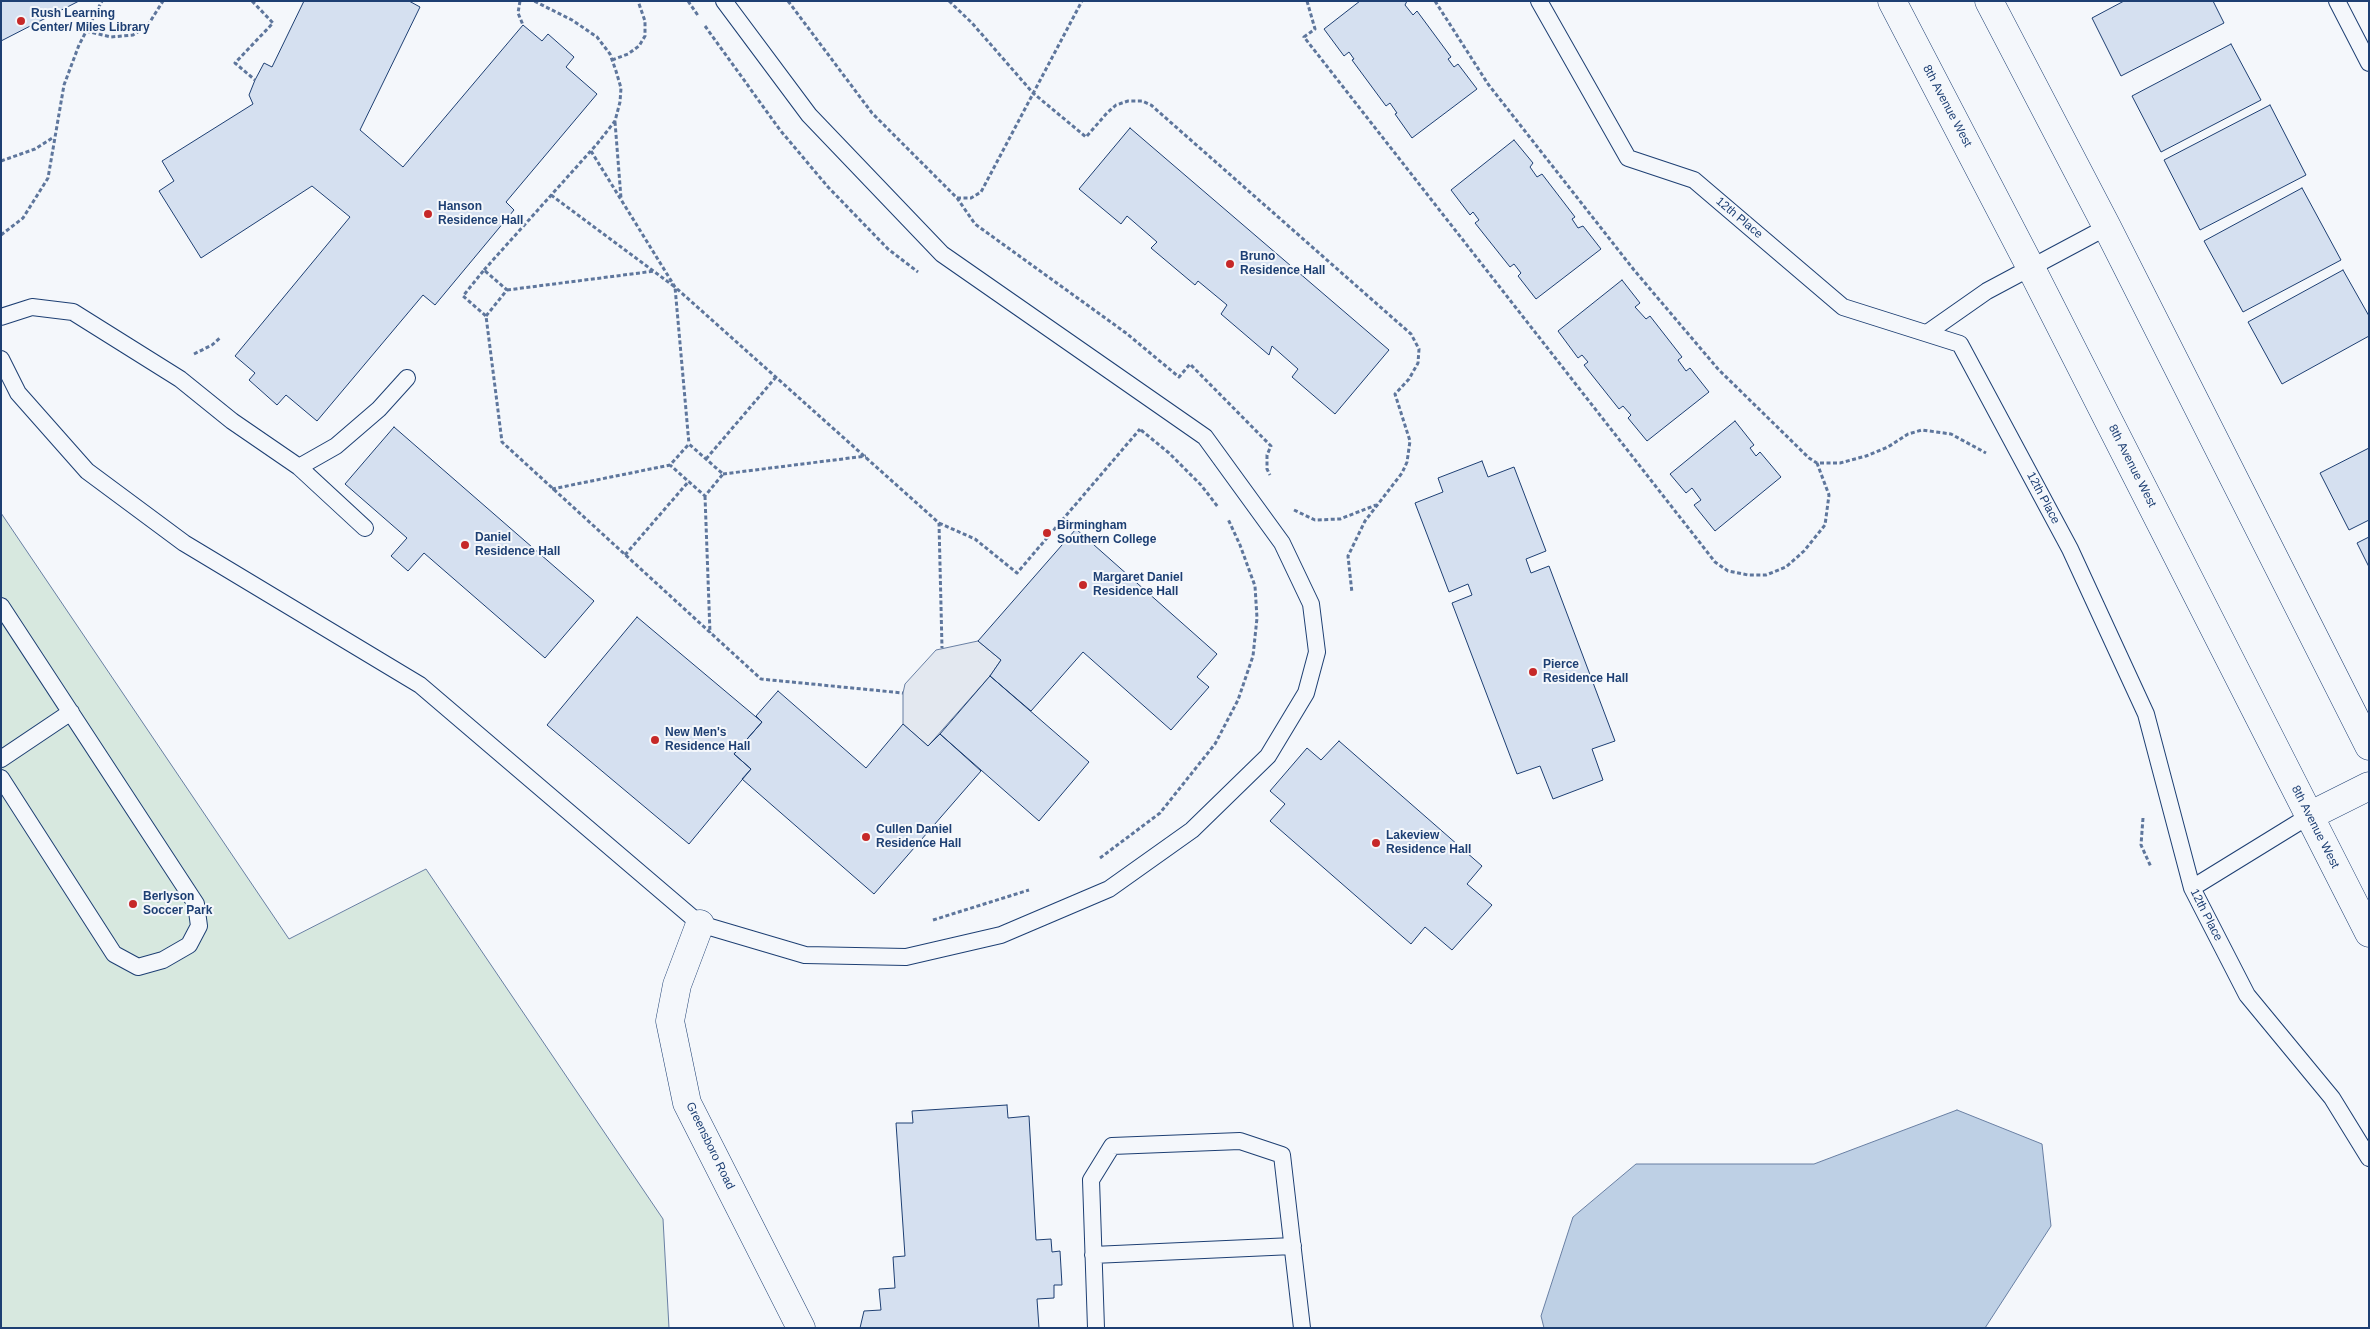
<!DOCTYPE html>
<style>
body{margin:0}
#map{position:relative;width:2370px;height:1329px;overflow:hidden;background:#f4f7fb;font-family:Arial,sans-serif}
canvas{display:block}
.frame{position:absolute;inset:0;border:2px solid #1d3f73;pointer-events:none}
</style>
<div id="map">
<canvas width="2370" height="1329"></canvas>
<div class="frame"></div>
</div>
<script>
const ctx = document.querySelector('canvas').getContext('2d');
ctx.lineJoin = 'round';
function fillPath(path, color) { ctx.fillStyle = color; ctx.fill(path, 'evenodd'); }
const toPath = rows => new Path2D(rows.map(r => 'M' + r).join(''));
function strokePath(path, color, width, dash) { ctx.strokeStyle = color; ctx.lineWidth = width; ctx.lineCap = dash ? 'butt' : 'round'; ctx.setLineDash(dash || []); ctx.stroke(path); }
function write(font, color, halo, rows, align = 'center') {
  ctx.font = font + ' Arial,sans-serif'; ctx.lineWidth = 4; ctx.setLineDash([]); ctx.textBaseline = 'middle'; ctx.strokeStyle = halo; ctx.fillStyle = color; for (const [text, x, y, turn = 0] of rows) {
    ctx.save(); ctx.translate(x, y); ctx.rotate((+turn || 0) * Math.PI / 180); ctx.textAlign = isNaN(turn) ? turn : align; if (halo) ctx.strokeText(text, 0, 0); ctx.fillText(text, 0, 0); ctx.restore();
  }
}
const green = toPath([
 [1,513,289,939,426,869,663,1219,669,1328,1,1328,1,513]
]);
const parking = toPath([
 [978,641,1001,660,990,676,928,746,903,724,903,693,905,684,936,650,978,641]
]);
const water = toPath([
 [1957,1110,2042,1144,2051,1226,1985,1328,1544,1328,1541,1316,1573,1217,1636,1164,1814,1164,1957,1110]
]);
const building = toPath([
 [1,1,79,1,1,41,1,1],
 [304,1,409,1,420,7,360,130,403,167,523,25,542,41,548,34,574,57,566,67,597,94,506,202,514,210,435,305,423,295,317,421,286,395,277,405,249,380,255,373,235,356,350,217,312,186,201,258,159,191,174,181,162,161,253,104,249,95,255,80,264,63,272,67,304,1],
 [1360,1,1407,1,1405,5,1413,15,1417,11,1451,57,1448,59,1454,67,1458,64,1477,89,1412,138,1395,114,1397,113,1390,103,1386,106,1352,60,1354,59,1349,52,1344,56,1324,29,1360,1],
 [2124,1,2213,1,2224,23,2121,76,2092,18,2124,1],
 [2231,44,2261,100,2161,152,2132,96,2231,44],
 [2270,105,2306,175,2200,230,2164,160,2270,105],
 [1130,128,1389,350,1335,414,1292,377,1298,369,1272,346,1269,355,1221,314,1227,305,1198,281,1195,285,1151,248,1157,242,1127,216,1121,224,1079,189,1130,128],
 [1514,140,1533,163,1530,167,1537,177,1542,174,1575,217,1572,219,1578,228,1583,226,1601,249,1536,299,1518,276,1521,273,1514,264,1510,267,1475,223,1479,220,1473,212,1470,215,1451,190,1514,140],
 [2302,188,2341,260,2243,312,2204,241,2302,188],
 [2343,270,2369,316,2369,336,2282,384,2248,322,2343,270],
 [1622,280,1640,303,1635,307,1646,319,1650,316,1682,357,1678,360,1686,371,1690,368,1709,392,1647,441,1628,418,1631,415,1623,406,1619,409,1584,365,1588,362,1582,355,1578,358,1558,331,1622,280],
 [1735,421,1754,445,1750,448,1756,456,1760,452,1781,477,1715,531,1694,505,1701,500,1692,488,1686,493,1670,474,1735,421],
 [394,427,594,601,545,658,424,553,408,571,391,556,407,538,345,484,394,427],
 [2369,448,2369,520,2349,530,2320,473,2369,448],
 [1482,461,1488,477,1514,467,1546,551,1526,559,1531,573,1549,566,1615,741,1592,749,1603,780,1553,799,1540,766,1517,774,1452,603,1472,595,1468,584,1449,592,1415,503,1443,492,1438,478,1482,461],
 [1076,529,1217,654,1197,677,1209,687,1171,730,1083,652,1031,711,990,676,1001,660,978,641,1076,529],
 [2369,537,2369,567,2357,543,2369,537],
 [637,617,762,722,734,754,751,769,689,844,547,725,637,617],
 [990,676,1089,762,1039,821,940,734,990,676],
 [778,691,866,768,903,724,928,746,940,734,981,771,874,894,742,779,751,769,734,754,762,722,756,716,778,691],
 [1339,741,1482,866,1467,884,1492,905,1452,950,1425,927,1411,944,1270,821,1285,804,1270,791,1307,748,1321,760,1339,741],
 [1007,1105,1008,1118,1029,1116,1036,1240,1051,1239,1052,1252,1060,1251,1062,1285,1054,1285,1054,1298,1037,1299,1039,1328,860,1328,864,1311,881,1310,879,1289,895,1288,893,1257,905,1256,896,1123,913,1123,912,1111,1007,1105]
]);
const path = toPath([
 [252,1,273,23,235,63,255,80],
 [520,1,518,13,523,25],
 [688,1,699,17],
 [788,1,872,113,957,198,975,224,1126,333,1179,377,1190,364,1271,446,1267,455,1267,469,1270,475],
 [949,1,972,23,1033,93,1086,137,1107,113,1116,105,1128,101,1142,101,1151,105,1411,334,1419,349,1418,363,1409,379,1395,394,1410,441,1407,462,1402,473,1365,521,1348,556,1352,593],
 [1307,1,1315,29,1304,37,1715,562,1728,571,1748,575,1766,575,1786,567,1804,551,1825,525,1829,495,1817,463],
 [1435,1,1488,84,1634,270,1718,369,1809,458,1817,463,1840,463,1866,456,1888,447,1908,434,1922,430,1951,434,1986,453],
 [705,26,780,130,828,187,888,249,918,272],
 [86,31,111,37,133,35,148,25,163,1],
 [612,60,628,54,639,46,645,36,645,21,638,1],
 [615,122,621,198],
 [591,151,675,287,939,523,942,648],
 [1,161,35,149,54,137],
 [551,195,675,287,689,444],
 [957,198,971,198,981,192,1082,1],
 [1,235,23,218,48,178,64,85,79,45,102,1],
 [484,270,597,144,615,121,620,102,621,88,616,71,610,54,597,37,572,20,534,1],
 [507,290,655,271],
 [486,316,507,290,484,270,463,296,486,316,502,442,761,679,903,693],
 [194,354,212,345,221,337],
 [1141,430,1169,453,1201,485,1218,507],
 [706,459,776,377],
 [723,474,866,456],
 [552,489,670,465,689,444,723,474,705,496,670,465],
 [705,496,710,633],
 [1294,510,1315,520,1340,519,1376,505],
 [939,523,975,539,1017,573,1140,429],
 [625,555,689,481],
 [2143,818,2141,845,2151,867],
 [1100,858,1160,813,1215,744,1238,700,1253,656,1257,618,1255,586,1240,545,1228,519],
 [933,920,1029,890]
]);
const service = toPath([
 [1539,1,1628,158,1694,180,1843,307,1960,344,2070,549,2146,714,2192,888,2247,995,2332,1098,2369,1158],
 [2337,1,2369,63],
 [1,317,32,307,73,312,180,379,232,421,299,467,365,528],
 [1927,333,1987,291,2107,227],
 [1,359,18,393,87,471,184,543,420,685,700,924,805,955,906,957,1001,935,1109,889,1192,830,1268,756,1306,693,1317,652,1311,604,1282,543,1205,437,942,254,809,115,724,1],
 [299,467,336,446,379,409,407,378],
 [1,606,196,904,199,926,189,945,163,960,138,967,114,954,1,778],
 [1,759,71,712],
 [2192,888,2309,816],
 [1093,1255,1293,1246],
 [1096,1328,1091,1180,1112,1146,1240,1141,1282,1155,1302,1328]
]);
const minor = toPath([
 [2309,816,2369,786],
 [700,924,677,985,670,1021,687,1103,801,1328]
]);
const secondary = toPath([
 [1892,1,2031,268,2369,933],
 [1989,1,2107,227,2369,746]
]);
const markers = [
 [21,21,5,"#c62828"],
 [428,214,5,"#c62828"],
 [1230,264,5,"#c62828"],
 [1047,533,5,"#c62828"],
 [465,545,5,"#c62828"],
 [1083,585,5,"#c62828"],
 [1533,672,5,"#c62828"],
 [655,740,5,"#c62828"],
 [866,837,5,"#c62828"],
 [1376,843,5,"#c62828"],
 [133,904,5,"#c62828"]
];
const poiNames = [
 ["Rush Learning",31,14],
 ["Center/ Miles Library",31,28],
 ["Hanson",438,207],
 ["Residence Hall",438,221],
 ["Bruno",1240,257],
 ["Residence Hall",1240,271],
 ["Birmingham",1057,526],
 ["Southern College",1057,540],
 ["Daniel",475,538],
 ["Residence Hall",475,552],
 ["Margaret Daniel",1093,578],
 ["Residence Hall",1093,592],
 ["Pierce",1543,665],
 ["Residence Hall",1543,679],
 ["New Men's",665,733],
 ["Residence Hall",665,747],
 ["Cullen Daniel",876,830],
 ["Residence Hall",876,844],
 ["Lakeview",1386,836],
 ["Residence Hall",1386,850],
 ["Berlyson",143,897],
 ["Soccer Park",143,911]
];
const streetNames = [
 ["8th Avenue West",1947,106,62],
 ["12th Place",1739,218,40],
 ["8th Avenue West",2132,466,63],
 ["12th Place",2043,498,62],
 ["8th Avenue West",2315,827,63],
 ["12th Place",2206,915,63],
 ["Greensboro Road",710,1146,64]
];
fillPath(green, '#d7e8df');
strokePath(green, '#687fa3', 1);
fillPath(parking, '#e3e8f0');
strokePath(parking, '#687fa3', 1);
fillPath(water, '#bed0e5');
strokePath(water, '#687fa3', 1);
fillPath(building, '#d5e0f0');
strokePath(building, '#1d3f73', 1);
strokePath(service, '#1d3f73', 18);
strokePath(minor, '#1d3f73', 29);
strokePath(secondary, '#1d3f73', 29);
strokePath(path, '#5e769c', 3, [4, 2.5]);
strokePath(service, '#f4f7fb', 16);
strokePath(minor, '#f4f7fb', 28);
strokePath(secondary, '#f4f7fb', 28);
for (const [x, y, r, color] of markers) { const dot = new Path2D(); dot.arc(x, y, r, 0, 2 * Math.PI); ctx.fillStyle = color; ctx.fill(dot); strokePath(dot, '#f4f7fb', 2); }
write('bold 12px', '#1d3f73', '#f4f7fb', poiNames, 'left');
write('12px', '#1d3f73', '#f4f7fb', streetNames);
</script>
